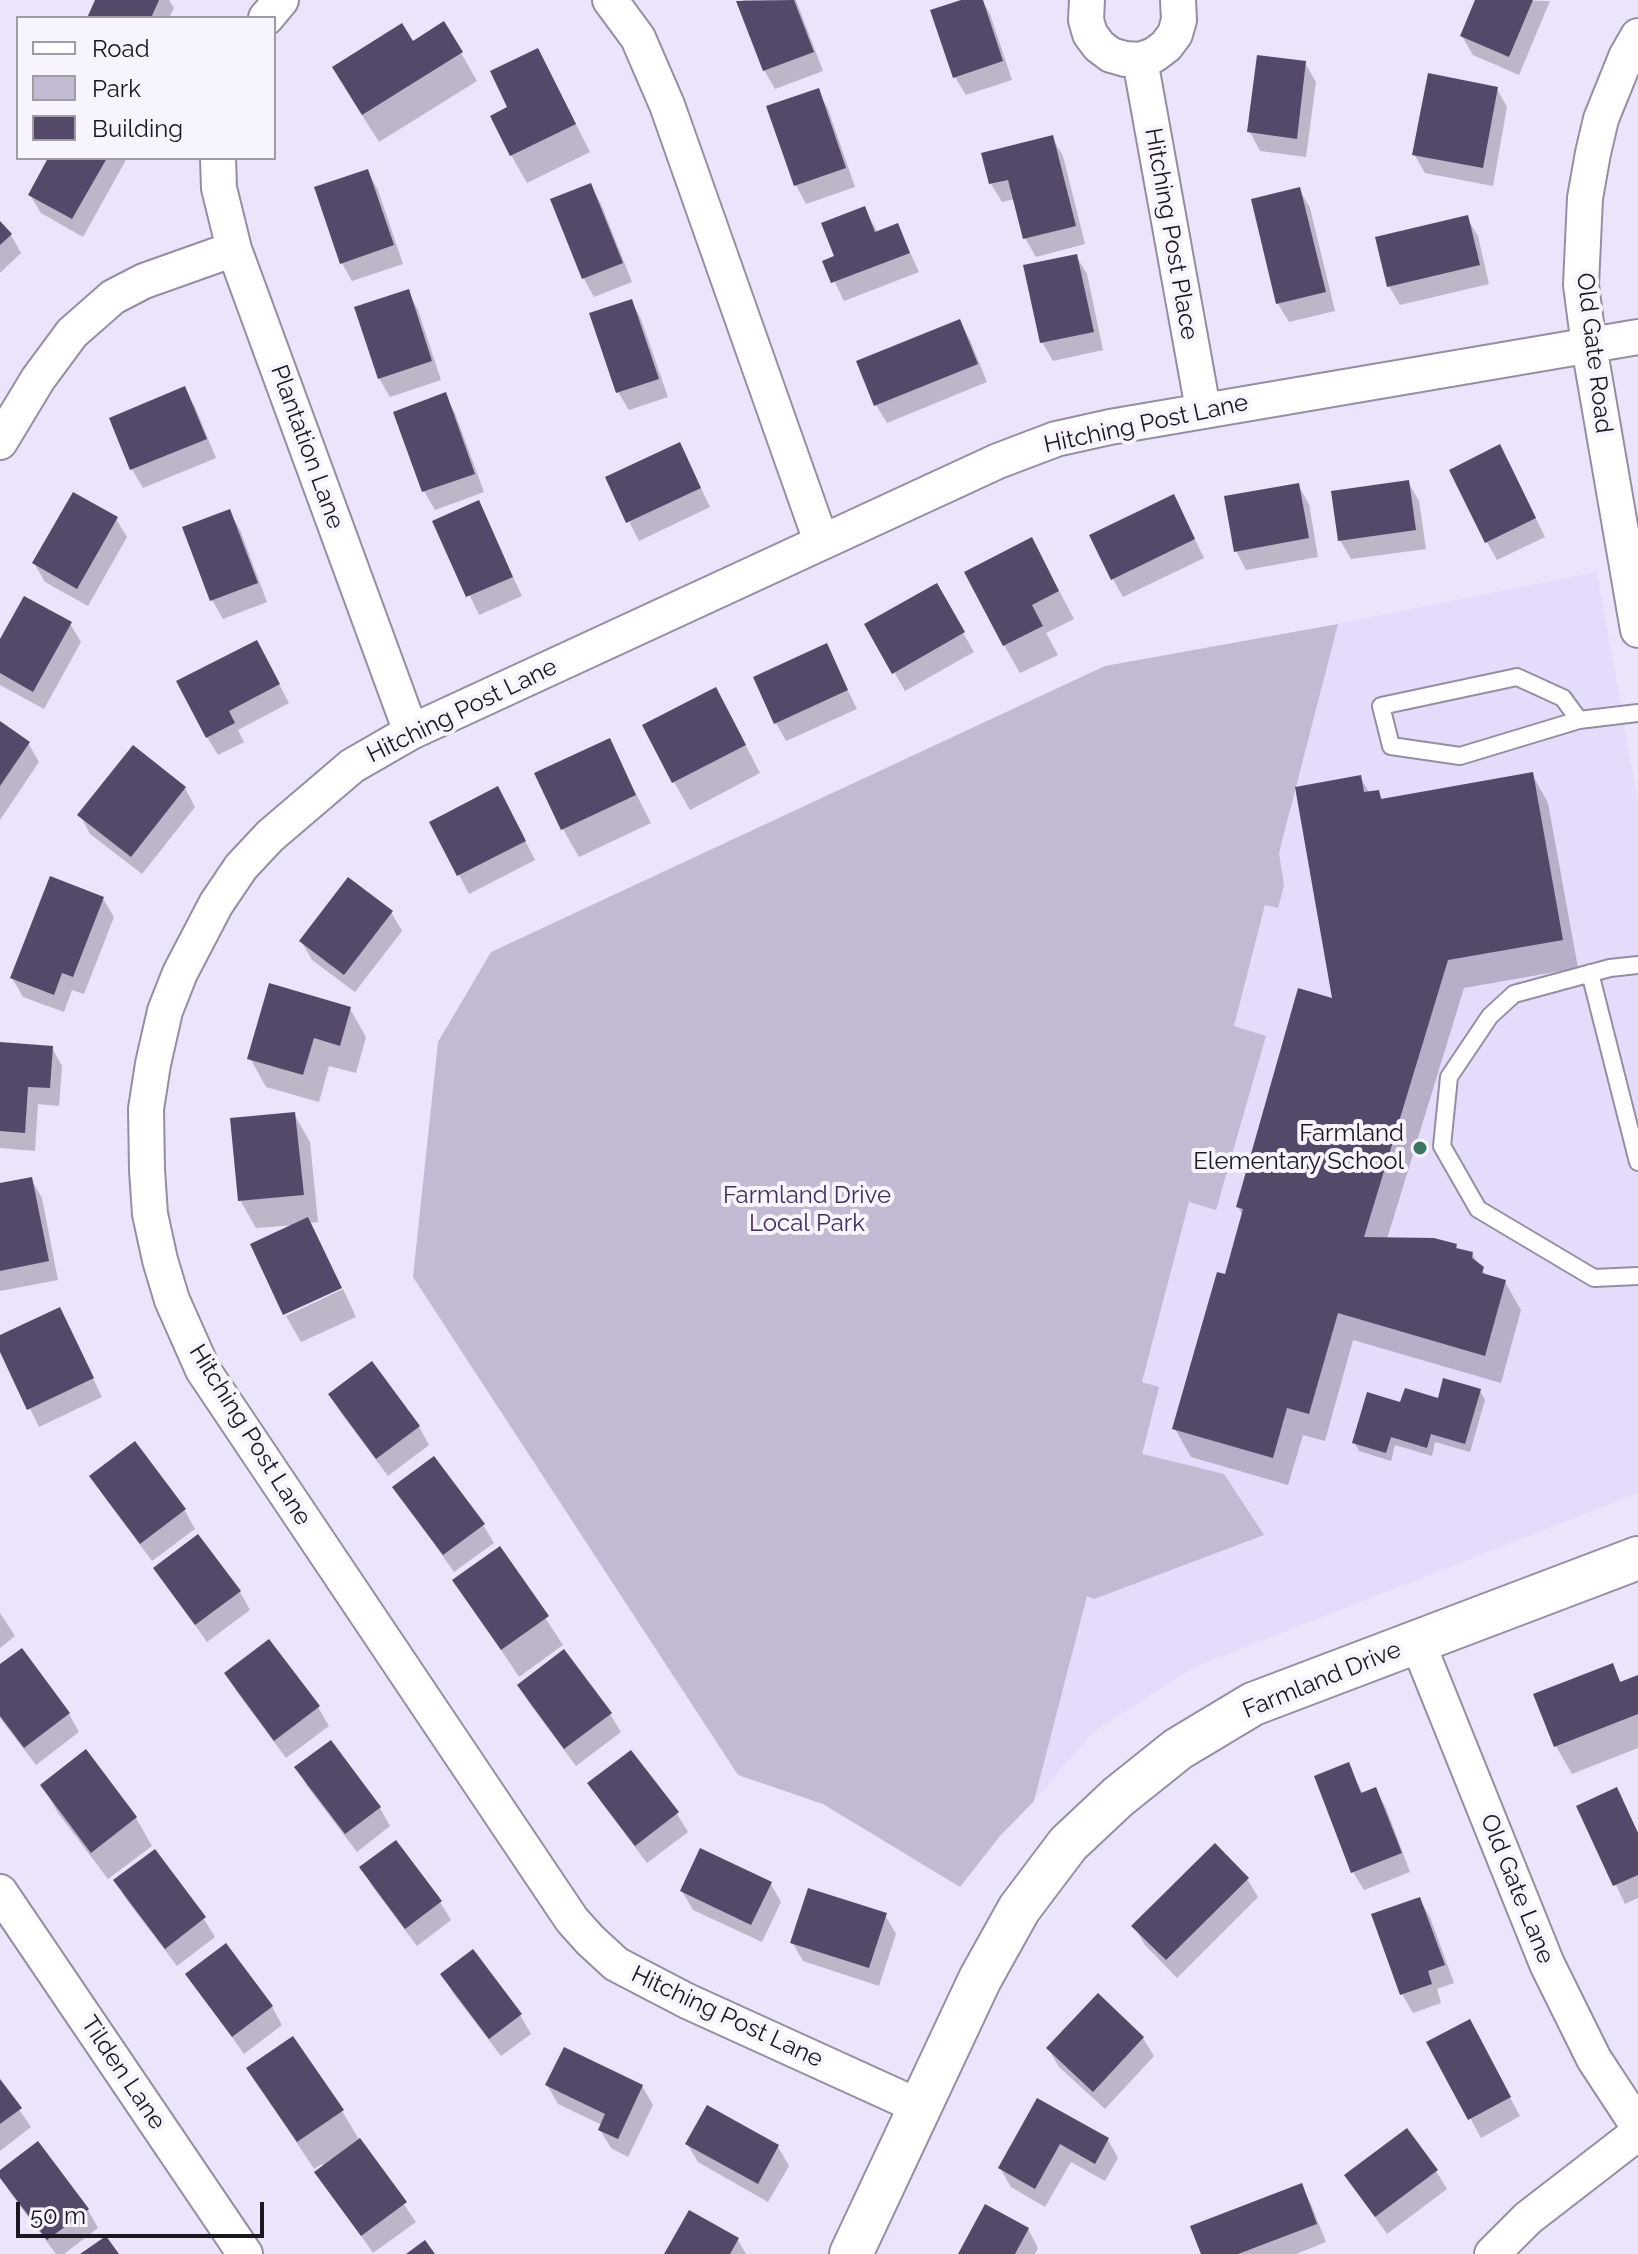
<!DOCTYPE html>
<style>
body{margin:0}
#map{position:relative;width:1638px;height:2254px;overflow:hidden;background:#ebe4fb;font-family:Raleway,sans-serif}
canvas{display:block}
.legend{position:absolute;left:16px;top:16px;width:260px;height:144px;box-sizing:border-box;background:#f7f4fd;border:2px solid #9f9ca4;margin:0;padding:10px 14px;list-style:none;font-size:24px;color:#1a171f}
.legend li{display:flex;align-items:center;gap:16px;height:40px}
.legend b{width:40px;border:2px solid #9f9ca4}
.scale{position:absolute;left:16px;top:2202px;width:248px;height:36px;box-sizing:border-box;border:4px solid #1a171f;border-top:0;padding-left:10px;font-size:24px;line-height:28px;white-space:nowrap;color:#1a171f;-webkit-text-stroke:6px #f7f4fd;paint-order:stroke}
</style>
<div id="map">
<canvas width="1638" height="2254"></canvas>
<ul class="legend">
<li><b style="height:10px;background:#fff"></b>Road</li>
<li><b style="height:22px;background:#c2b9d3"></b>Park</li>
<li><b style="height:22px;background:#55496a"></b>Building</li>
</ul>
<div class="scale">50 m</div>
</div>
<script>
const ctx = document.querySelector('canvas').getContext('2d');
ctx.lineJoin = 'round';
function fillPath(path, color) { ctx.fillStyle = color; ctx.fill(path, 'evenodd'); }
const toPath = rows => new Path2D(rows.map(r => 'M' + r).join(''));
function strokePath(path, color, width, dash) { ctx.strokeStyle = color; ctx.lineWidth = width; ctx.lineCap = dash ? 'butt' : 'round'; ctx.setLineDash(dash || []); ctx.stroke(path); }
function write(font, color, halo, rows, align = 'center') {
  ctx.font = font + ' Raleway,sans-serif'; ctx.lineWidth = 8; ctx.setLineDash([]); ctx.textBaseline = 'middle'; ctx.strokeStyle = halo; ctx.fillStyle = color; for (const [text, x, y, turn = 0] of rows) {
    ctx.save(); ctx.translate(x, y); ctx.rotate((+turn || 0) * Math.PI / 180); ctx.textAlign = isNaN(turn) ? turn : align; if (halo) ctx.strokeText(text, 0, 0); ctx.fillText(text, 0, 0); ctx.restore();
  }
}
const built = toPath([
 [1597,572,1638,802,1638,1493,1194,1667,1093,1732,1031,1804,1053,1728,1338,624]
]);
const green = toPath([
 [1338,624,1279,853,1284,886,1278,908,1265,905,1234,1026,1266,1036,1216,1210,1189,1202,1142,1382,1159,1387,1142,1454,1224,1474,1264,1535,1094,1599,1087,1596,1034,1801,1000,1836,960,1887,823,1804,738,1775,413,1277,438,1042,491,952,1105,666]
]);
const shadow = toPath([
 [97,0,169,0,174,8,169,18,89,18],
 [744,0,796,0,823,71,775,89,764,70,739,2],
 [967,0,982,0,990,14,1012,80,966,95,955,77],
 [1477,0,1550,1,1519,75,1473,55,1462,36],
 [413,44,461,53,477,81,379,142,350,96],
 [538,50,590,152,527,183,511,155,510,108],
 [1305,63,1316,82,1306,157,1260,151,1250,132],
 [1497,89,1507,107,1493,186,1425,173,1414,154],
 [818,91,828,109,855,187,806,204,796,185],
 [1052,137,1063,156,1085,244,1036,257,1025,238,1015,199,1002,202,991,184,984,154],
 [50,158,127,158,83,237,41,213,30,195],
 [368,172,378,190,403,264,352,281,342,263],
 [590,185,601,204,632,282,594,297,584,279,553,200],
 [1299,189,1310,208,1335,311,1289,322,1278,304,1253,200],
 [864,208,878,233,898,226,919,272,844,301,825,262,836,258],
 [1467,218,1478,236,1489,284,1400,305,1389,286],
 [0,224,11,235,21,253,0,273],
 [1076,256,1087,274,1103,350,1053,361,1042,342],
 [408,292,418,310,441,380,390,397,379,378],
 [631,301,641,319,668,397,629,410,618,392],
 [960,322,970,340,987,382,887,423,876,405],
 [184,389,195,407,216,458,143,488,132,469,111,419],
 [445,395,455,413,484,492,435,510,424,491,396,413],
 [680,445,710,507,639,541,607,478],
 [1510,465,1545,537,1497,560,1487,542],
 [1408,482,1419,501,1426,549,1351,559,1340,540],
 [1298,485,1309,504,1318,557,1246,570,1236,551],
 [478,503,522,596,479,615,435,522],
 [229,511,240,530,267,602,223,619,212,600],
 [1183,515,1204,558,1123,597,1113,579],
 [116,519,127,537,88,606,45,582,34,563],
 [1047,568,1074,619,1046,633,1058,655,1020,673,1004,645],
 [936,586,974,652,905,691,867,625],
 [70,624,81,642,44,709,0,685,0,643],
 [826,646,857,709,786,741,776,723],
 [267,661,289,703,238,730,244,742,218,755,207,737],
 [731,717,760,773,690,810,674,782],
 [0,724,28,743,39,762,0,820],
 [609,741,651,823,579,857,563,829],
 [1532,774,1548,803,1578,968,1464,988,1387,1239,1456,1246,1459,1251,1472,1254,1487,1277,1505,1282,1521,1310,1501,1383,1353,1340,1325,1441,1303,1435,1288,1485,1191,1457,1175,1429,1226,1277,1243,1216,1238,1207,1334,1001,1360,777,1370,794,1378,792,1383,800],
 [185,788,195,807,142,874,90,834,80,815],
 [508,807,535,860,469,894,432,823],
 [103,899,114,917,84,994,72,990,64,1012,23,997,12,978],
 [391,912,402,931,355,992,312,960,301,941],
 [350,1009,366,1037,356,1073,329,1066,319,1102,266,1087,250,1058],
 [0,1044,52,1048,62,1066,59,1106,38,1104,35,1151,0,1148],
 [294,1114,310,1142,318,1222,309,1223,341,1286,284,1313,296,1225,256,1228,240,1200],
 [31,1179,42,1198,58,1280,0,1291,0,1185],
 [343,1289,356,1317,301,1342,286,1316],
 [60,1309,102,1397,39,1427,0,1347,0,1337],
 [1480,1391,1485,1400,1470,1452,1435,1442,1432,1456,1395,1445,1391,1461,1359,1451,1354,1442,1402,1405,1439,1400],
 [330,1395,419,1427,429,1445,388,1476,341,1413],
 [135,1444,185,1511,195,1529,152,1561,103,1495,92,1477],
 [395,1488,483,1525,494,1543,454,1572],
 [500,1549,563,1645,519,1677,455,1580],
 [155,1569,240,1592,250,1610,207,1642],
 [0,1613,15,1636,0,1648],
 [1612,1666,1622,1684,1638,1677,1638,1748,1572,1774,1556,1746],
 [0,1667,69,1714,79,1732,36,1765,0,1718],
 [226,1674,318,1707,329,1726,286,1758,237,1692],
 [519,1686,610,1714,621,1732,576,1766,530,1704],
 [86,1752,136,1818,152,1846,108,1879,58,1813,42,1785],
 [631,1752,677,1814,688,1832,647,1863,601,1802,590,1783],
 [1348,1765,1363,1794,1375,1789,1386,1808,1410,1872,1364,1890,1353,1872],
 [297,1768,380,1808,390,1826,357,1852,307,1786],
 [1616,1790,1638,1832,1638,1898,1625,1904,1579,1807],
 [154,1852,204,1919,215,1937,177,1966,126,1899,116,1881],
 [362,1868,440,1902,451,1920,417,1946,372,1886],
 [1247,1879,1258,1897,1177,1978,1145,1945,1134,1926],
 [770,1883,781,1902,762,1942,693,1910,682,1891],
 [1419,1899,1430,1917,1454,1983,1437,1989,1441,2003,1413,2013,1402,1994],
 [885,1915,896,1934,879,1986,803,1961,792,1942],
 [226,1946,272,2007,282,2025,244,2054,188,1975],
 [442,1974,520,2015,531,2034,501,2056,453,1993],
 [1143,2038,1154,2056,1105,2109,1059,2067,1048,2048],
 [1479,2040,1520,2116,1481,2138,1429,2042],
 [248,2069,342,2111,360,2141,416,2222,373,2253,317,2172,324,2167,322,2164,314,2169],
 [0,2082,31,2127,0,2151],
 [547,2085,642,2086,653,2105,628,2157,611,2148,600,2130,602,2125,558,2104],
 [1038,2100,1108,2140,1118,2158,1105,2181,1071,2162,1045,2207,1011,2187,1000,2168],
 [687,2144,778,2147,789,2166,768,2202,698,2162],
 [1436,2171,1447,2189,1387,2234,1346,2176],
 [0,2172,88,2210,98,2228,64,2254,56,2254,9,2191],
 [1301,2185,1311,2204,1326,2242,1296,2254,1203,2254],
 [1028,2229,1038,2248,1035,2254,960,2254],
 [738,2240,746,2254,666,2254]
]);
const building = toPath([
 [95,0,159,0,151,18,87,18],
 [794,0,814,52,763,71,736,1],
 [961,0,983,0,1003,61,953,78,930,10],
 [1475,0,1533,0,1509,57,1460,36],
 [444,21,463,52,362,115,332,67,402,23,413,41],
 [538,48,576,124,510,156,490,116,507,107,490,71],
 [1257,55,1306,61,1297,139,1247,132],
 [1428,73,1498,87,1483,168,1412,155],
 [819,88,846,168,794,186,766,106],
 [1053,135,1076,226,1023,239,1008,180,989,184,981,153],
 [48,158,107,158,72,219,28,195],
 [368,169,394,245,340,264,314,187],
 [591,183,623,263,582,279,550,199],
 [1300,187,1326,292,1276,304,1251,199],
 [865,206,875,232,898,223,910,253,831,283,822,261,834,256,821,223],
 [1468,215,1480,265,1387,287,1375,237],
 [0,221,12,234,0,245],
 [1077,254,1094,332,1040,343,1023,265],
 [409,289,432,361,378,379,354,307],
 [632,299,659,379,616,393,589,313],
 [960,319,978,364,874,406,856,361],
 [185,386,207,439,130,470,109,418],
 [446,392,475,474,422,492,393,412],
 [680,442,701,488,626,523,605,477],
 [1500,444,1536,518,1485,543,1449,470],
 [1409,480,1416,530,1338,541,1331,491],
 [1299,483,1309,538,1234,552,1224,496],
 [73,492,118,517,77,589,32,563],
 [1174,494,1195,539,1111,580,1089,535],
 [479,500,513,577,466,597,432,521],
 [230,509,258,583,210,601,182,527],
 [1032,537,1059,591,1032,605,1043,626,1003,646,964,572],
 [937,583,965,632,892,674,864,624],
 [24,596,72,622,33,692,0,673,0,639],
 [257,640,280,684,229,711,235,723,206,738,176,681],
 [827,643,848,690,774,724,753,677],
 [716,687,746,745,672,783,642,725],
 [0,721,30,742,0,786],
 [610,738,636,795,561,830,534,773],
 [133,745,186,787,131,857,77,815],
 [1533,772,1563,940,1448,960,1364,1237,1434,1238,1457,1244,1456,1248,1473,1252,1472,1258,1484,1267,1482,1273,1506,1280,1485,1356,1338,1313,1309,1414,1287,1408,1273,1458,1172,1429,1217,1272,1225,1274,1243,1209,1236,1207,1298,988,1332,998,1295,787,1361,775,1364,792,1379,790,1381,799],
 [498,786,526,841,457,876,429,822],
 [50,876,104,897,73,977,62,973,54,995,10,978],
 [348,877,393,911,344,975,299,941],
 [269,983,351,1007,340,1046,314,1038,303,1075,247,1059],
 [0,1042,53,1046,50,1088,28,1087,25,1133,0,1131],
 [295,1112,304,1195,238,1201,230,1118],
 [32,1177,49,1261,0,1271,0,1183],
 [308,1217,342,1288,283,1315,250,1244],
 [60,1307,94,1378,27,1410,0,1352,0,1335],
 [372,1361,420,1426,376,1459,328,1394],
 [1443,1378,1481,1389,1465,1444,1431,1434,1427,1448,1391,1437,1386,1453,1352,1443,1367,1392,1400,1402,1405,1388,1438,1398],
 [135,1441,186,1509,140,1544,89,1476],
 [434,1456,485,1524,443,1555,392,1487],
 [198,1534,241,1591,195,1625,153,1568],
 [500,1546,549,1616,501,1650,452,1580],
 [269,1639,320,1706,274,1741,224,1673],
 [22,1648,70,1713,24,1748,0,1716,0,1664],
 [564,1649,612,1713,564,1749,517,1685],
 [1613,1663,1620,1682,1638,1675,1638,1714,1554,1747,1533,1694],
 [331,1740,381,1807,345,1834,294,1767],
 [86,1749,137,1817,91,1853,40,1785],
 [631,1750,679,1812,635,1846,587,1783],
 [1349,1762,1361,1793,1376,1787,1402,1853,1351,1873,1314,1776],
 [1617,1787,1638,1833,1638,1875,1613,1886,1576,1806],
 [396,1840,442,1901,405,1929,359,1867],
 [1215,1843,1249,1878,1166,1960,1131,1926],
 [700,1848,772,1882,751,1925,680,1891],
 [155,1849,206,1917,165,1949,113,1880],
 [808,1888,887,1913,869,1968,790,1943],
 [1420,1897,1445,1965,1428,1971,1432,1984,1400,1995,1371,1914],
 [226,1943,273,2006,232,2037,185,1974],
 [473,1949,522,2014,489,2039,440,1974],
 [1098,1993,1144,2037,1093,2092,1046,2048],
 [1470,2019,1511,2097,1468,2120,1426,2042],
 [293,2036,344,2110,297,2142,246,2068],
 [564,2047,643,2085,618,2139,598,2130,605,2114,545,2085],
 [0,2079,22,2108,0,2124],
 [1037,2098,1109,2138,1095,2164,1060,2144,1035,2189,998,2168],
 [707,2105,779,2145,758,2184,685,2144],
 [1407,2128,1438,2170,1375,2217,1344,2175],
 [360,2138,407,2202,361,2236,314,2172],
 [38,2141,89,2209,47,2240,0,2178,0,2170],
 [1302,2183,1317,2224,1238,2254,1201,2254,1190,2226],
 [985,2204,1029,2228,1015,2254,958,2254],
 [689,2210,739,2238,730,2254,664,2254],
 [106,2236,119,2254,80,2254],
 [425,2240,435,2254,406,2254]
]);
const service = toPath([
 [1579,720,1563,698,1517,677,1381,706,1391,746,1460,756,1579,720,1638,713],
 [1638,965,1610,968,1514,994,1490,1016,1449,1077,1442,1146,1478,1209,1594,1278,1638,1276],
 [1590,973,1638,1162]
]);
const minor = toPath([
 [610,0,638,38,667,105,821,541],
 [1087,0,1086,20,1090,34,1099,46,1111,55,1125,59,1140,60,1154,55,1166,46,1175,34,1179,20,1178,0],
 [266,18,281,0],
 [1638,36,1626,57,1601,119,1593,153,1585,198,1581,285,1589,346,1638,630],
 [1140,60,1203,409],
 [218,158,219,188,234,249,411,732],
 [0,442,38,379,72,333,113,297,144,281,234,249],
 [1417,1641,1547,1964,1594,2059,1638,2126],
 [0,1892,245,2254],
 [920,2107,687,2001,616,1964,590,1940,572,1920,203,1370,172,1300,160,1260,150,1214,147,1170,146,1109,153,1064,165,1011,180,973,216,904,241,867,270,836,352,766,411,732,998,461,1056,439,1110,427,1638,337],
 [1492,2254,1528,2218,1638,2133]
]);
const tertiary = toPath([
 [851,2254,980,1979,1019,1909,1068,1844,1118,1797,1178,1749,1253,1704,1638,1558]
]);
const markers = [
 [1420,1148,8,"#3a7661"]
];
const streetNames = [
 ["Hitching Post Place",1171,234,80],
 ["Old Gate Road",1594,353,83],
 ["Hitching Post Lane",1146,424,-12],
 ["Plantation Lane",307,447,70],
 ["Hitching Post Lane",462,711,-26],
 ["Hitching Post Lane",250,1435,58],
 ["Farmland Drive",1322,1680,-22],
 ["Old Gate Lane",1517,1889,68],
 ["Hitching Post Lane",727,2017,25],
 ["Tilden Lane",123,2073,56]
];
const poiNames = [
 ["Farmland",1404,1134],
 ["Elementary School",1404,1162]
];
const parkNames = [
 ["Farmland Drive",807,1196],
 ["Local Park",807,1224]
];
fillPath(built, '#e5dbfa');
fillPath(green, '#c2b9d3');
fillPath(shadow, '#0003');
fillPath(building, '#55496a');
strokePath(service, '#958ea3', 20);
strokePath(minor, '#958ea3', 38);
strokePath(tertiary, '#958ea3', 46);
strokePath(service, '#fff', 16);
strokePath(minor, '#fff', 34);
strokePath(tertiary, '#fff', 42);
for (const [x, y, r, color] of markers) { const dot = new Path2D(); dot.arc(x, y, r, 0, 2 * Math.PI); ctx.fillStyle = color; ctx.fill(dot); strokePath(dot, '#f7f4fd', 3); }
write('24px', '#1a171f', '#f7f4fd', streetNames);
write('24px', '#1a171f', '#f7f4fd', poiNames, 'right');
write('24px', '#412d5f', '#f7f4fd', parkNames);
</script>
